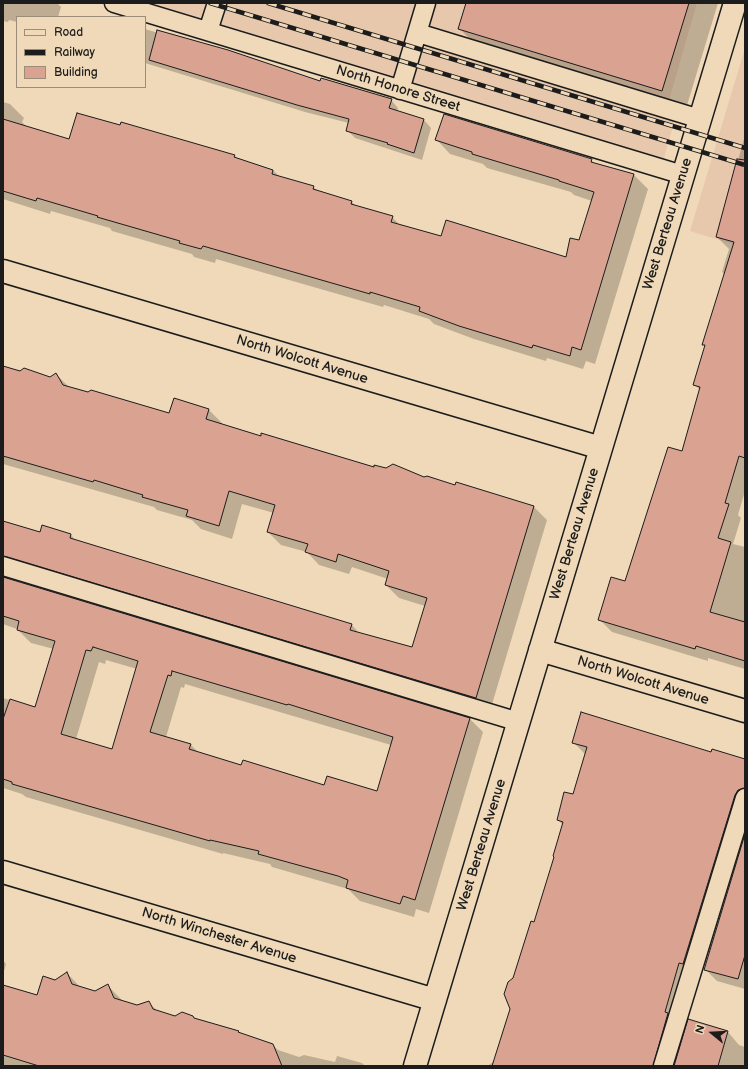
<!DOCTYPE html>
<style>
body{margin:0}
#map{position:relative;width:748px;height:1069px;overflow:hidden;background:#efd9b8;font-family:"Balsamiq Sans",sans-serif}
canvas{display:block}
.frame{position:absolute;inset:0;border:4px solid #1c1c1c;pointer-events:none}
.legend{position:absolute;left:16px;top:16px;width:130px;height:72px;box-sizing:border-box;background:#efd9b8;border:1px solid #9b8d7a;margin:0;padding:5px 7px;list-style:none;font-size:12px;color:#1c1c1c}
.legend li{display:flex;align-items:center;gap:8px;height:20px}
.legend b{width:20px;border:1px solid #9b8d7a}
.north{position:absolute;left:692px;top:1013px;width:40px;height:40px;-webkit-text-stroke:3px #efd9b8;paint-order:stroke;rotate:288deg;font-size:11px;font-weight:700;line-height:16px;text-align:center;color:#1c1c1c}
.north::after{content:'';display:block;margin:auto;width:14px;height:18px;background:#1c1c1c;clip-path:polygon(50% 0,100% 100%,50% 72%,0 100%)}
</style>
<div id="map">
<canvas width="748" height="1069"></canvas>
<div class="frame"></div>
<ul class="legend">
<li><b style="height:5px;background:#efd9b8"></b>Road</li>
<li><b style="height:5px;background:#1c1c1c"></b>Railway</li>
<li><b style="height:11px;background:#d9a291"></b>Building</li>
</ul>
<div class="north">N</div>
</div>
<script>
const ctx = document.querySelector('canvas').getContext('2d');
ctx.lineJoin = 'round';
function fillPath(path, color) { ctx.fillStyle = color; ctx.fill(path, 'evenodd'); }
const toPath = rows => new Path2D(rows.map(r => 'M' + r).join(''));
function strokePath(path, color, width, dash) { ctx.strokeStyle = color; ctx.lineWidth = width; ctx.lineCap = dash ? 'butt' : 'round'; ctx.setLineDash(dash || []); ctx.stroke(path); }
function write(font, color, halo, rows, align = 'center') {
  ctx.font = font + ' "Balsamiq Sans",sans-serif'; ctx.lineWidth = 3; ctx.setLineDash([]); ctx.textBaseline = 'middle'; ctx.strokeStyle = halo; ctx.fillStyle = color; for (const [text, x, y, turn = 0] of rows) {
    ctx.save(); ctx.translate(x, y); ctx.rotate((+turn || 0) * Math.PI / 180); ctx.textAlign = isNaN(turn) ? turn : align; if (halo) ctx.strokeText(text, 0, 0); ctx.fillText(text, 0, 0); ctx.restore();
  }
}
const built = toPath([
 [114,3,697,3,670,97,675,119,661,168],
 [745,48,745,248,690,231]
]);
const shadow = toPath([
 [3,3,57,3,61,7,58,17,17,17,17,22,9,20,8,22,3,21],
 [467,3,718,3,685,112,482,51,460,29],
 [145,29,321,82,391,100,398,108,397,112,424,120,431,128,422,160,355,138,347,130,349,123,305,112,145,63],
 [3,102,10,104,24,118,22,122,28,128,70,140,121,126,122,123,235,156,238,160,273,170,280,177,313,187,318,191,352,202,357,207,392,217,401,226,442,237,567,258,580,242,592,201,574,195,571,192,487,168,483,164,450,154,437,140,591,160,595,164,634,175,648,189,595,364,586,361,583,369,547,358,546,361,474,339,434,324,429,319,384,305,383,307,216,259,215,263,194,257,192,254,112,231,110,228,51,211,50,214,3,199],
 [745,135,745,491,738,515,741,518,733,544,745,547,745,669,708,658,708,661,612,632,599,619,626,583,683,452,700,390,694,384,706,347,703,344,725,275,722,272,729,249,717,237],
 [3,367,50,378,56,374,69,387,170,414,174,400,209,410,222,423,222,425,374,469,456,486,457,483,534,507,547,520,490,711,6,576,6,579,470,719,483,732,429,913,416,909,414,917,360,901,348,889,272,867,270,864,223,853,223,854,26,797,22,794,3,788,3,698,36,708,54,649,31,643,17,629,3,624,3,522,40,533,71,535,76,541,351,624,360,634,412,648,425,606,399,598,386,585,388,579,352,567,349,574,319,565,307,552,281,545,268,532,274,513,242,504,232,539,201,529,192,520,157,510,154,507,3,464],
 [106,660,137,669,112,751,76,739,99,662,105,664],
 [185,684,391,745,377,792,325,786,242,766,199,753,190,744,166,737,181,687,184,688],
 [573,742,745,764,745,812,667,1066,487,1066,495,1061,511,1009,514,979,535,923,563,825,558,820,574,796,586,755],
 [745,837,745,989,717,981,705,969],
 [3,960,6,964,3,975],
 [67,973,81,988,95,992,108,986,124,1002,137,1006,149,1002,158,1012,175,1017,195,1019,238,1032,240,1034,272,1044,278,1050,299,1057,304,1055,335,1062,337,1056,362,1063,365,1066,3,1066,3,986,38,996],
 [689,1020,728,1032,739,1045,745,1047,745,1066,675,1066]
]);
const building = toPath([
 [466,3,689,3,662,91,458,29,466,3],
 [157,30,228,50,320,81,321,78,392,99,389,108,424,119,414,153,387,144,388,143,346,131,349,119,297,105,149,60,157,30],
 [77,113,120,125,121,122,235,155,234,157,273,170,272,174,314,186,313,189,352,201,351,204,393,216,391,222,441,236,446,220,566,257,570,238,579,240,594,192,559,181,559,180,472,154,472,152,435,140,444,114,592,159,591,162,634,174,581,350,572,347,570,356,533,345,532,348,459,326,419,311,420,307,370,292,370,294,203,246,201,249,179,243,180,241,97,217,98,216,37,198,36,201,3,191,3,119,69,139,77,113],
 [737,159,745,160,745,458,739,456,725,503,729,504,718,538,731,542,710,612,745,622,745,661,696,646,695,649,598,620,611,577,625,581,668,447,682,451,700,387,693,385,705,345,702,345,734,242,716,237,737,159],
 [3,366,20,371,24,368,50,377,56,373,63,385,88,392,91,390,169,413,174,398,209,409,206,419,261,436,261,433,374,467,374,465,386,468,393,464,424,477,427,476,455,485,456,482,534,506,476,698,3,556,3,521,40,532,42,525,71,534,70,538,352,624,350,630,412,647,427,598,385,585,389,571,338,554,336,562,305,552,308,544,267,532,275,505,229,491,219,526,186,516,188,510,142,497,143,495,94,480,93,482,3,456,3,366],
 [3,577,470,718,415,900,403,896,400,904,346,888,348,880,338,876,258,854,259,851,210,840,210,841,12,784,12,782,3,779,3,719,10,699,35,707,55,641,17,630,19,621,3,616,3,577],
 [93,647,138,661,112,749,61,734,86,650,91,651,93,647],
 [172,671,287,705,288,704,393,737,377,791,327,776,324,785,243,760,241,765,189,749,191,744,150,732,168,675,171,676,172,671],
 [581,712,711,752,712,749,745,759,745,788,738,790,735,795,683,964,679,963,665,1012,668,1013,653,1066,492,1066,510,1009,504,994,508,982,513,978,531,921,534,922,554,857,553,856,563,822,557,820,564,792,573,794,587,747,572,743,581,712],
 [745,834,745,955,738,979,704,970,745,834],
 [67,972,72,984,95,991,108,984,114,998,137,1005,149,1001,153,1009,175,1016,182,1012,193,1016,194,1018,239,1031,238,1032,273,1044,282,1066,39,1066,3,1055,3,985,37,995,43,976,55,980,67,972],
 [688,1019,728,1031,718,1066,674,1066,688,1019]
]);
const service = toPath([
 [114,3,683,175],
 [208,31,217,3],
 [418,33,700,119],
 [400,90,426,3],
 [3,566,519,722],
 [663,1066,745,798]
]);
const minor = toPath([
 [3,271,601,448],
 [540,650,745,711],
 [3,872,435,1000],
 [415,1066,735,3]
]);
const rail = toPath([
 [210,3,745,165],
 [268,3,745,148]
]);
const streetNames = [
 ["North Honore Street",398,89,17],
 ["West Berteau Avenue",668,224,-73],
 ["North Wolcott Avenue",302,360,17],
 ["West Berteau Avenue",575,534,-73],
 ["North Wolcott Avenue",643,681,17],
 ["West Berteau Avenue",482,845,-73],
 ["North Winchester Avenue",219,936,17]
];
fillPath(built, '#e8c8ac');
fillPath(shadow, '#0003');
fillPath(building, '#d9a291');
strokePath(building, '#1c1c1c', 1);
strokePath(service, '#1c1c1c', 21);
strokePath(minor, '#1c1c1c', 25);
strokePath(service, '#efd9b8', 18);
strokePath(minor, '#efd9b8', 22);
strokePath(rail, '#1c1c1c', 4.5);
strokePath(rail, '#efd9b8', 3, [9]);
write('14px', '#1c1c1c', '#efd9b8', streetNames);
</script>
